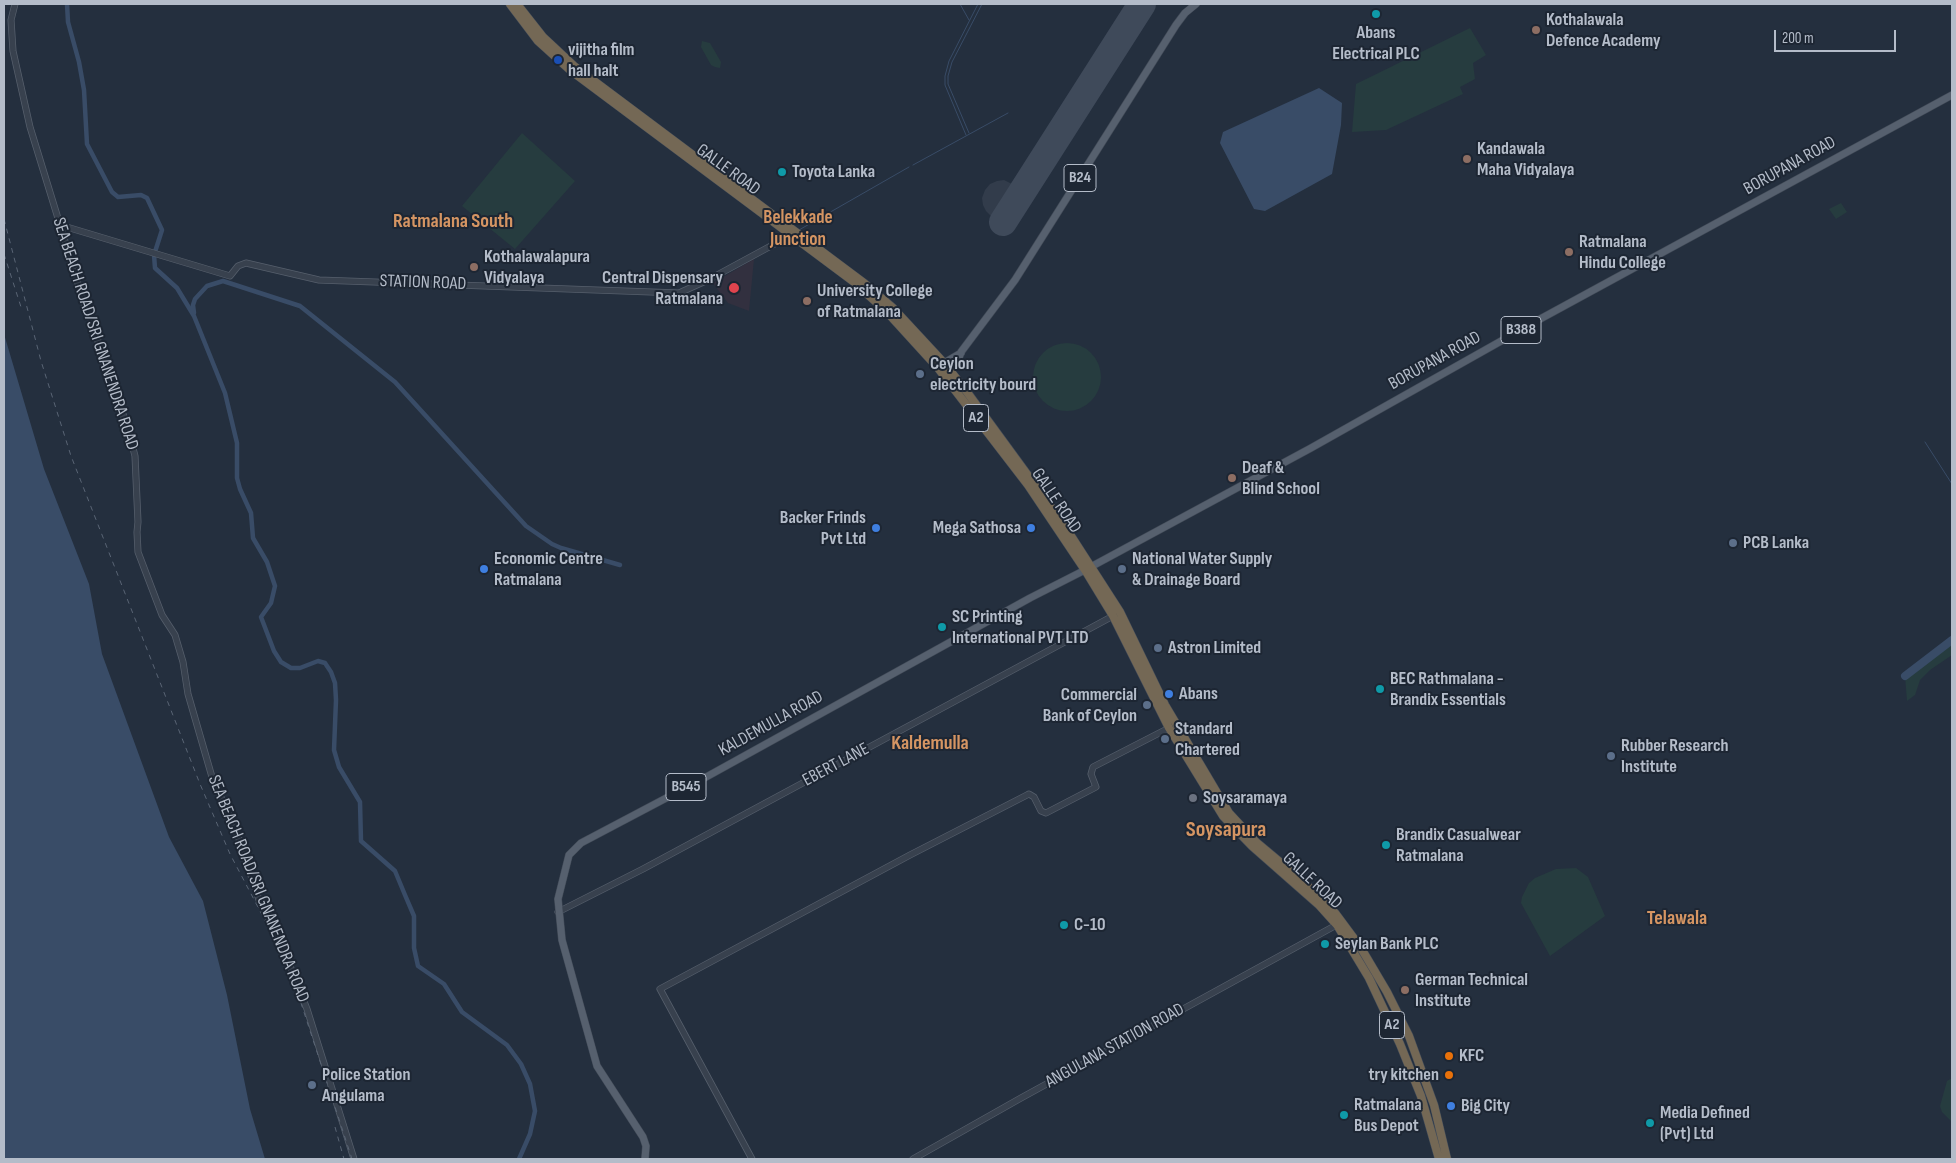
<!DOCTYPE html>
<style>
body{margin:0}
#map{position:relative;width:1956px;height:1163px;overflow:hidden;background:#242f3e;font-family:"Sofia Sans Condensed",sans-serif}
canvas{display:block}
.frame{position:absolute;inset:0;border:5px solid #b4bcc9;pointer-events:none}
.scale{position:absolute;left:1774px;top:30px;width:122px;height:22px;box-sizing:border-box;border:2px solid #b4bcc9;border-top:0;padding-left:6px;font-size:15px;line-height:18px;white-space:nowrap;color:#b4bcc9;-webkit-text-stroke:4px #1d2633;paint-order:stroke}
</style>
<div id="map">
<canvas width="1956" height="1163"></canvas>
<div class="frame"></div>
<div class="scale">200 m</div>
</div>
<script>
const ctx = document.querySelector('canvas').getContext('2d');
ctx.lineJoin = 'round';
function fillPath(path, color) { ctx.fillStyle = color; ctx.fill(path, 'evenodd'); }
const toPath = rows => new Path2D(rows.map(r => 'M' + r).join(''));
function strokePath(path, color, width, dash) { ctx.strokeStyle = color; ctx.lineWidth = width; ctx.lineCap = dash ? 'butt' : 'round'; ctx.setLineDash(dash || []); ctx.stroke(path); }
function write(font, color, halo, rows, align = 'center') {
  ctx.font = font + ' "Sofia Sans Condensed",sans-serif'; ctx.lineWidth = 4; ctx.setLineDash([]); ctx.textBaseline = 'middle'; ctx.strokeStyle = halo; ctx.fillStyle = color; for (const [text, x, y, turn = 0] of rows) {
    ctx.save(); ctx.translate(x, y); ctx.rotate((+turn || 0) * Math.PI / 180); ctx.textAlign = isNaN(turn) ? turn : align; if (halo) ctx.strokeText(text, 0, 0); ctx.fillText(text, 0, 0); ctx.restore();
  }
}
const medical = toPath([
 [754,259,749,311,728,303,713,283]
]);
const airport = toPath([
 [1004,180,1014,185,993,218,986,211,983,205,982,198,985,190,990,184,997,181]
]);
const green = toPath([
 [1470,28,1486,55,1473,63,1475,79,1460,87,1463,94,1386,130,1352,132,1356,84],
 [702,41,710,43,721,62,720,68,715,67,711,65,701,47],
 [522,133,575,181,515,249,462,206],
 [1841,203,1847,212,1836,219,1829,209],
 '1033 377a34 34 0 1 1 68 0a34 34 0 1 1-68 0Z',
 [1952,641,1952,655,1930,670,1920,680,1915,695,1907,701,1905,676],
 [1576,868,1588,877,1605,916,1550,956,1521,903,1522,897,1529,883,1535,878,1556,869],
 [1952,1078,1952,1122,1942,1112,1940,1106,1947,1081]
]);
const water = toPath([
 [1319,88,1342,103,1341,125,1332,174,1265,211,1254,209,1220,143,1223,132],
 [4,334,44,469,89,584,102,654,169,837,203,901,227,995,250,1109,265,1159,4,1159]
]);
const stream = toPath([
 [960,4,969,20],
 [969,133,948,84,948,76,952,62,982,4],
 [966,135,945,85,945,76,949,61,978,4],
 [913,165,1008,113],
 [799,230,909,167],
 [1925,442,1952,484]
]);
const canal = toPath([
 [67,4,68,22,79,62,84,90,87,144,112,192,118,197,141,195,147,198,162,230,154,255,155,268,177,288,194,316,225,393,237,443,237,478,240,489,251,513,253,538,267,562,275,586,271,603,261,617,274,651,281,662,291,668,300,668,318,661,325,663,331,672,335,683,336,700,334,750,339,767,360,802,361,841,395,871,405,895,414,916,414,948,418,966,444,984,462,1012,507,1045,521,1064,530,1084,535,1111,530,1134,519,1159],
 [194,313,193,305,195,299,207,286,223,281,300,306,395,382,526,526,552,544,561,548,620,565]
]);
const river = toPath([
 [1905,676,1952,640]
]);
const runway = toPath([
 [1003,222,1142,4]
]);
const minor = toPath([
 [15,4,11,20,13,51,30,127,72,264,84,303,96,331,100,352,127,425,135,456,138,522,137,532,138,552,162,615,175,635,183,662,188,694,212,777,238,836,260,903,276,931,307,1009,354,1159],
 [60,225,230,276,238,266,246,263,319,280,679,293,708,280,793,234],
 [558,912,643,869,1113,616],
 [752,1159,660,989,910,855,1027,795,1029,794,1034,797,1041,811,1046,813,1096,787,1091,774,1093,767,1169,728],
 [913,1159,1021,1098,1340,923]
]);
const major = toPath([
 [944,363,961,353],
 [949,370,957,364,961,352,1015,280,1176,25,1185,13,1196,4],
 [645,1159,646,1146,643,1137,597,1066,562,940,558,899,569,855,581,843,708,776,1030,598,1085,570,1311,448,1542,318,1952,95]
]);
const highway = toPath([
 [510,4,538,41,570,70,854,282,887,312,938,368,1028,485,1085,570,1113,616,1169,728,1223,816,1252,846,1319,905,1337,925,1369,978,1400,1044,1421,1096,1439,1159],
 [517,4,543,37,574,66,864,283,893,308,944,363,964,388,1062,522,1120,612,1165,705,1229,813,1256,842,1305,883,1335,913,1361,948,1387,992,1409,1036,1434,1105,1447,1159]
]);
const rail = toPath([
 [4,219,41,361,71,456,200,784,230,854,279,947,298,994,352,1159],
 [4,254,21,307],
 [335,1127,344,1159]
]);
const markers = [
 [1376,14,5,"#0f9aa8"],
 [1536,30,5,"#8d6e63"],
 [558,60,5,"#1a4fb4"],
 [1467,159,5,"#8d6e63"],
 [782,172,5,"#0f9aa8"],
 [1569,252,5,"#8d6e63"],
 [474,267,5,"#8d6e63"],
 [734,288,6,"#e0444e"],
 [807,301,5,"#8d6e63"],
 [920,374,5,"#5c6f8a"],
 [1232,478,5,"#8d6e63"],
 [876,528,5,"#3f7fe0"],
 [1031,528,5,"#3f7fe0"],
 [1733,543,5,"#5c6f8a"],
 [484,569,5,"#3f7fe0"],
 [1122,569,5,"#5c6f8a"],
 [942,627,5,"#0f9aa8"],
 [1158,648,5,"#5c6f8a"],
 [1380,689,5,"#0f9aa8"],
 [1169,694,5,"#3f7fe0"],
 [1147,705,5,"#5c6f8a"],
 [1165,739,5,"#5c6f8a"],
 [1611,756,5,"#5c6f8a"],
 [1193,798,5,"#6b7280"],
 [1386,845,5,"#0f9aa8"],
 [1064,925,5,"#0f9aa8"],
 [1325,944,5,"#0f9aa8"],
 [1405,990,5,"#8d6e63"],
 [1449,1056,5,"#e8710a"],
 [1449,1075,5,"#e8710a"],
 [312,1085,5,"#5c6f8a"],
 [1451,1106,5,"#3f7fe0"],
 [1344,1115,5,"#0f9aa8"],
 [1650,1123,5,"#0f9aa8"]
];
const shields = [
 [1080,178,32],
 [1521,330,40],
 [976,418,25],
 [686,787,40],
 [1392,1025,25]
];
const shieldNames = [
 ["B24",1080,178],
 ["B388",1521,330],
 ["A2",976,418],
 ["B545",686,787],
 ["A2",1392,1025]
];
const poiNames = [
 ["Kothalawala",1546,20],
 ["Defence Academy",1546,41],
 ["Abans",1376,33,"center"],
 ["Electrical PLC",1376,54,"center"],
 ["vijitha film",568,50],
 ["hall halt",568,71],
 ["Kandawala",1477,149],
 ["Maha Vidyalaya",1477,170],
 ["Toyota Lanka",792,172],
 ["Ratmalana",1579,242],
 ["Hindu College",1579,263],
 ["Kothalawalapura",484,257],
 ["Vidyalaya",484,278],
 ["Central Dispensary",723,278,"right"],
 ["Ratmalana",723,299,"right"],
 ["University College",817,291],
 ["of Ratmalana",817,312],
 ["Ceylon",930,364],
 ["electricity bourd",930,385],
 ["Deaf &",1242,468],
 ["Blind School",1242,489],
 ["Backer Frinds",866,518,"right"],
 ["Pvt Ltd",866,539,"right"],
 ["Mega Sathosa",1021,528,"right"],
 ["PCB Lanka",1743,543],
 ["Economic Centre",494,559],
 ["Ratmalana",494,580],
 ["National Water Supply",1132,559],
 ["& Drainage Board",1132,580],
 ["SC Printing",952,617],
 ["International PVT LTD",952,638],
 ["Astron Limited",1168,648],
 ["BEC Rathmalana -",1390,679],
 ["Brandix Essentials",1390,700],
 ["Abans",1179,694],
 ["Commercial",1137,695,"right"],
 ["Bank of Ceylon",1137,716,"right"],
 ["Standard",1175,729],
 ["Chartered",1175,750],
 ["Rubber Research",1621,746],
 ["Institute",1621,767],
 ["Soysaramaya",1203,798],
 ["Brandix Casualwear",1396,835],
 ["Ratmalana",1396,856],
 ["C-10",1074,925],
 ["Seylan Bank PLC",1335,944],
 ["German Technical",1415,980],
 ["Institute",1415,1001],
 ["KFC",1459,1056],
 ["Police Station",322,1075],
 ["Angulama",322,1096],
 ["try kitchen",1439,1075,"right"],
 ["Ratmalana",1354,1105],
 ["Bus Depot",1354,1126],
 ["Big City",1461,1106],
 ["Media Defined",1660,1113],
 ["(Pvt) Ltd",1660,1134]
];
const streetNames = [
 ["BORUPANA ROAD",1790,166,-29],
 ["GALLE ROAD",728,170,36],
 ["STATION ROAD",423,283,2],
 ["SEA BEACH ROAD/SRI GNANENDRA ROAD",95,334,72],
 ["BORUPANA ROAD",1435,361,-29],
 ["GALLE ROAD",1056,501,56],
 ["KALDEMULLA ROAD",771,724,-29],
 ["EBERT LANE",836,765,-28],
 ["GALLE ROAD",1312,881,43],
 ["SEA BEACH ROAD/SRI GNANENDRA ROAD",258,889,68],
 ["ANGULANA STATION ROAD",1115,1046,-29]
];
const neighbourhoodNames = [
 ["Belekkade",798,218],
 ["Junction",798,240]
];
const quarterNames = [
 ["Ratmalana South",453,222],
 ["Kaldemulla",930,744],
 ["Telawala",1677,919]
];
const districtNames = [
 ["Soysapura",1226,830]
];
fillPath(medical, '#32303f');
fillPath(airport, '#323c4b');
fillPath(green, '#263c3f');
fillPath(water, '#394c67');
strokePath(stream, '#394c67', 1);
strokePath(canal, '#394c67', 4.5);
strokePath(river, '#394c67', 8);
strokePath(runway, '#3f4a5a', 28);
strokePath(minor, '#565f6c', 7);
strokePath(major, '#414a57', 8);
strokePath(highway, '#434c59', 9);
strokePath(minor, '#38414e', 5.5);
strokePath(major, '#56606e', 7);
strokePath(highway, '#746855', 8);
strokePath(rail, '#5a6575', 1, [5, 5]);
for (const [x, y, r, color] of markers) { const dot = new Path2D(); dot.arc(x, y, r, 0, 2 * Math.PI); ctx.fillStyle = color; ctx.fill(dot); strokePath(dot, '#1d2633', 2); }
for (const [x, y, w] of shields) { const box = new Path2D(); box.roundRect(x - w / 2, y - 13.5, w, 27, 4); ctx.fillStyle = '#1d2633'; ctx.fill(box); strokePath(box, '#b4bcc9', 1); }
write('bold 16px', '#b4bcc9', null, shieldNames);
write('bold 18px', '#b4bcc9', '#1d2633', poiNames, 'left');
write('18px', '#b4bcc9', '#1d2633', streetNames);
write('bold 19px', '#d59563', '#1d2633', neighbourhoodNames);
write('bold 20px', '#d59563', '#1d2633', quarterNames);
write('bold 22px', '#d59563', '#1d2633', districtNames);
</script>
